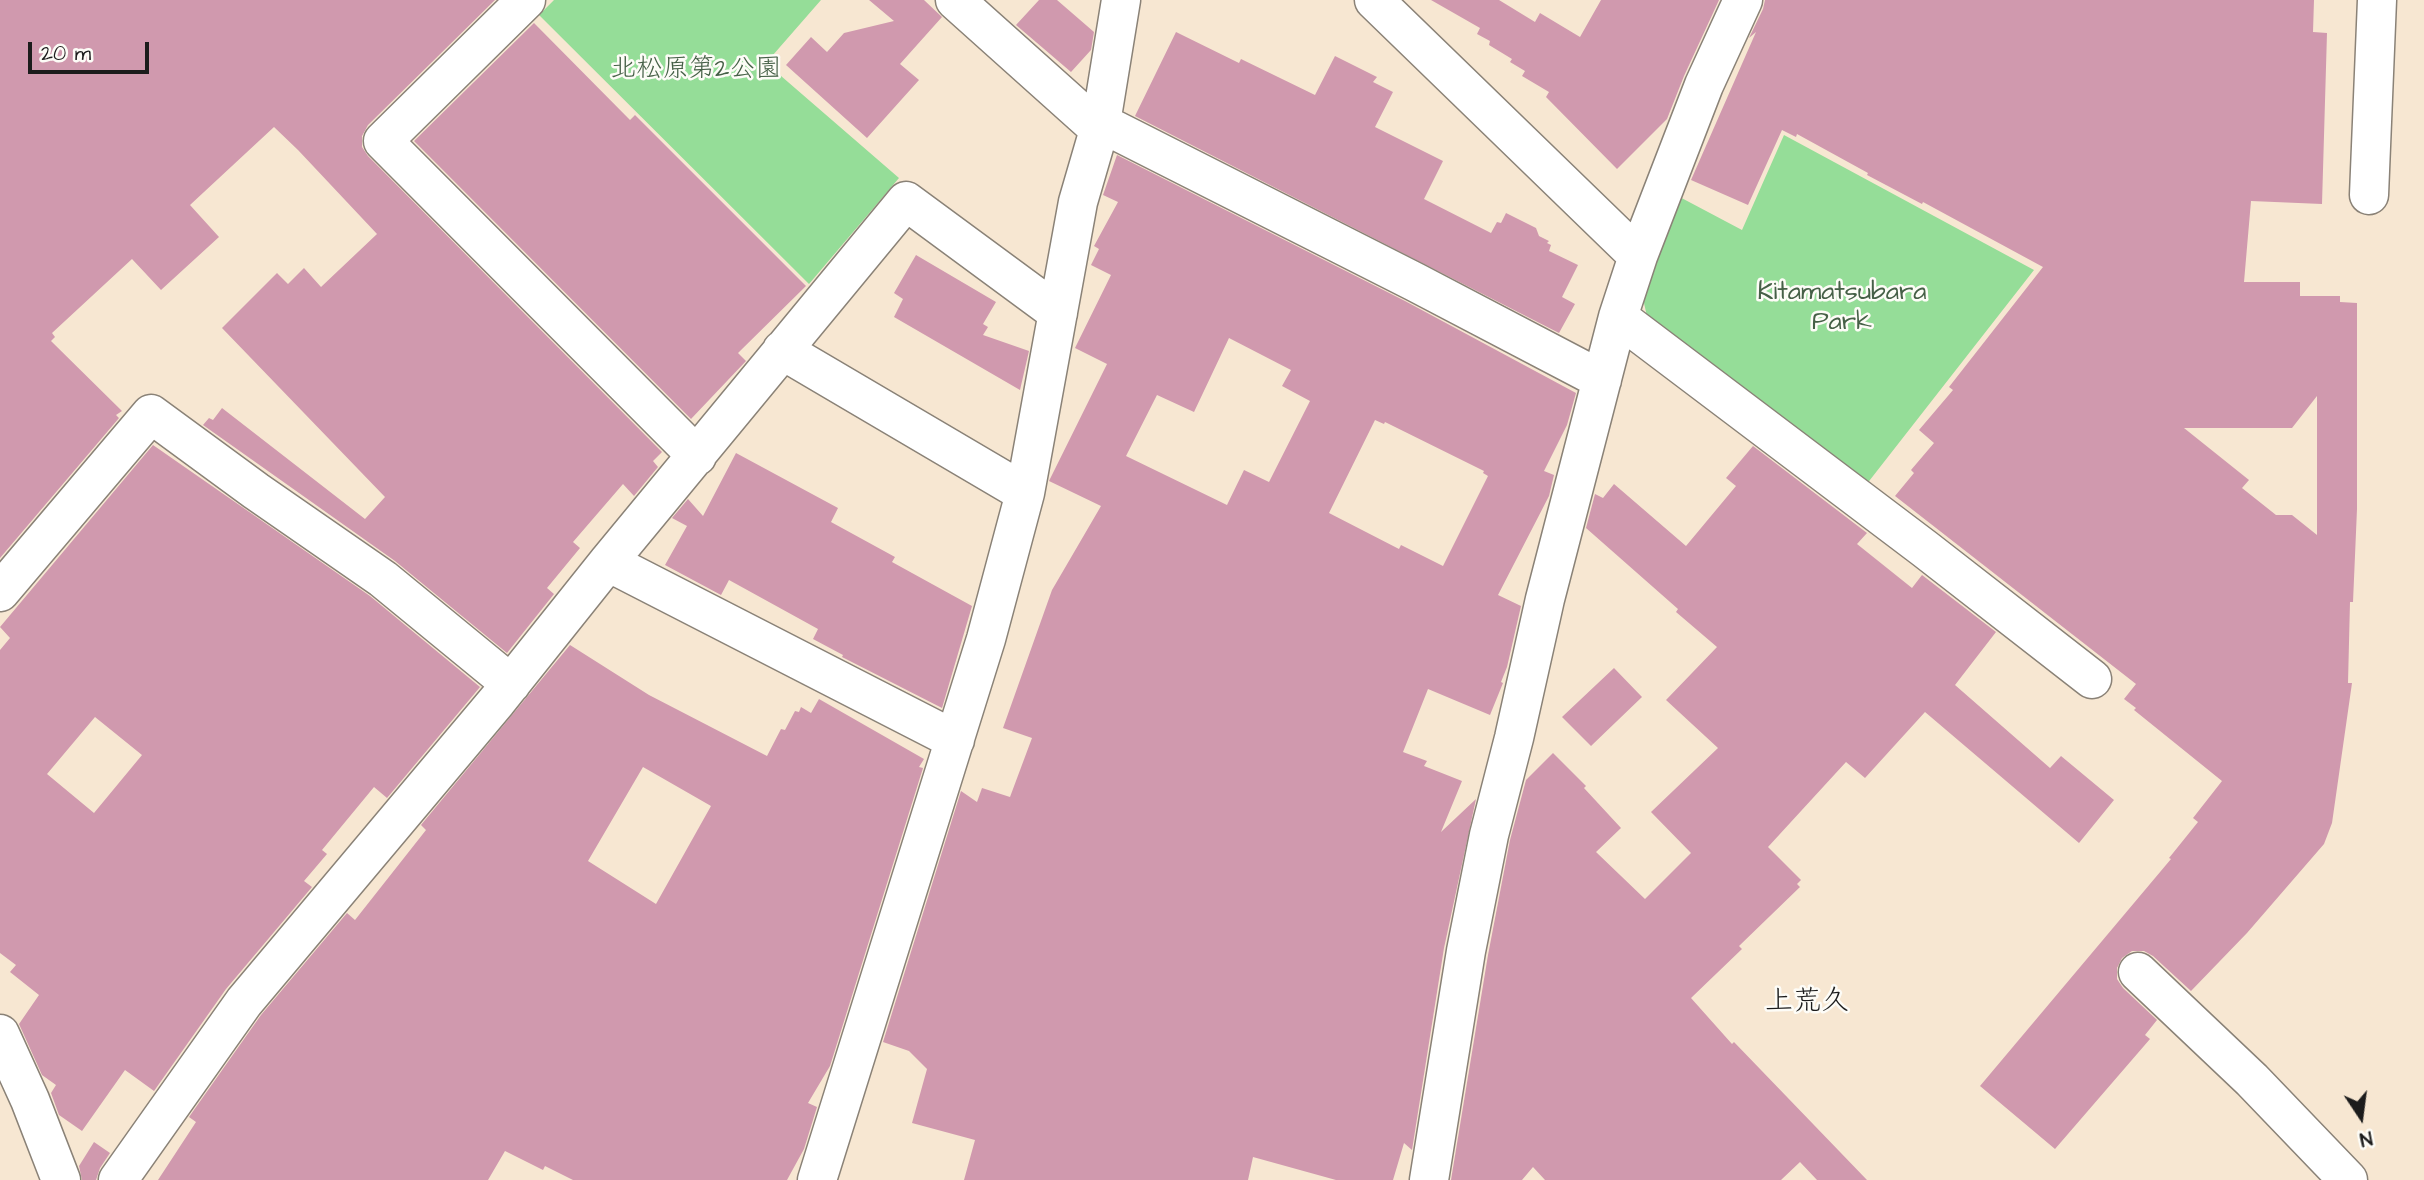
<!DOCTYPE html>
<meta charset="utf-8">
<style>
body{margin:0}
#map{position:relative;width:2424px;height:1180px;overflow:hidden;background:#f7e7d2;font-family:"Architects Daughter",sans-serif}
canvas{display:block}
.north{position:absolute;left:2326px;top:1082px;width:70px;height:70px;-webkit-text-stroke:5px #fdfcf7;paint-order:stroke;rotate:167deg;font-size:19px;font-weight:700;line-height:28px;text-align:center;color:#1c1c1c}
.north::after{content:'';display:block;margin:auto;width:24px;height:32px;background:#1c1c1c;clip-path:polygon(50% 0,100% 100%,50% 72%,0 100%)}
.scale{position:absolute;left:28px;top:42px;width:121px;height:32px;box-sizing:border-box;border:4px solid #1c1c1c;border-top:0;padding-left:9px;font-size:21px;line-height:24px;white-space:nowrap;color:#1c1c1c;-webkit-text-stroke:5px #fdfcf7;paint-order:stroke}
</style>
<div id="map">
<canvas width="2424" height="1180"></canvas>
<div class="north">N</div>
<div class="scale">20 m</div>
</div>
<script>
const ctx = document.querySelector('canvas').getContext('2d');
ctx.lineJoin = 'round';
function fillPath(path, color) { ctx.fillStyle = color; ctx.fill(path, 'evenodd'); }
const toPath = rows => new Path2D(rows.map(r => 'M' + r).join(''));
function strokePath(path, color, width, dash) { ctx.strokeStyle = color; ctx.lineWidth = width; ctx.lineCap = dash ? 'butt' : 'round'; ctx.setLineDash(dash || []); ctx.stroke(path); }
function write(font, color, halo, rows, align = 'center') {
  ctx.font = font + ' "Architects Daughter","Klee One",sans-serif'; ctx.lineWidth = 5; ctx.setLineDash([]); ctx.textBaseline = 'middle'; ctx.strokeStyle = halo; ctx.fillStyle = color; for (const [text, x, y, turn = 0] of rows) {
    ctx.save(); ctx.translate(x, y); ctx.rotate((+turn || 0) * Math.PI / 180); ctx.textAlign = isNaN(turn) ? turn : align; if (halo) ctx.strokeText(text, 0, 0); ctx.fillText(text, 0, 0); ctx.restore();
  }
}
const green = toPath([
 [554,0,821,0,766,63,899,178,809,284,539,15],
 [1784,135,2034,270,1866,485,1648,321,1642,294,1674,194,1742,230]
]);
const building = toPath([
 [0,0,495,0,368,125,362,136,362,147,368,156,662,452,653,461,658,467,634,496,623,484,573,542,580,548,547,588,554,594,507,653,395,561,203,425,209,418,213,420,222,408,365,519,385,497,222,328,277,273,288,284,304,268,321,287,377,234,298,150,274,127,190,205,219,237,161,290,132,259,52,333,55,337,51,341,122,411,116,415,119,418,0,558],
 [869,0,924,0,942,17,900,64,919,80,867,138,786,65,811,37,827,52,844,33,894,21],
 [1039,0,1057,0,1094,32,1091,50,1071,72,1016,25],
 [1431,0,1499,0,1535,22,1540,13,1580,37,1601,0,1719,0,1684,76,1667,119,1617,169,1546,97,1549,92,1522,76,1525,71,1510,62,1512,59,1489,45,1490,41,1477,34,1480,28],
 [1765,0,2314,0,2313,32,2327,33,2322,204,2251,201,2244,282,2300,282,2300,296,2340,296,2340,302,2357,303,2357,509,2353,602,2350,602,2348,683,2352,683,2332,823,2324,844,2247,933,2191,991,2153,956,2144,951,2132,951,2122,958,2117,968,2117,979,2123,988,2157,1020,2145,1035,2150,1039,2055,1149,1980,1086,2171,859,2169,858,2198,822,2193,818,2222,781,2134,710,2136,708,2124,699,2136,684,1895,496,1914,473,1911,470,1934,443,1919,430,1953,390,1949,387,2043,267,1923,202,1922,204,1867,175,1868,173,1797,134,1796,137,1782,130,1748,205,1691,180,1756,32,1749,38,1763,9],
 [2317,396,2317,535,2292,515,2276,515,2242,488,2249,480,2184,428,2292,428],
 [534,23,630,120,635,115,806,286,738,353,746,361,691,419,414,141],
 [1176,32,1239,63,1241,59,1315,95,1335,56,1377,77,1373,82,1393,92,1375,127,1443,161,1424,199,1491,233,1497,222,1501,223,1506,213,1536,228,1539,236,1549,241,1547,243,1551,245,1549,251,1578,265,1562,297,1575,304,1559,333,1135,116],
 [1117,155,1405,301,1576,393,1567,425,1544,471,1554,475,1549,496,1498,595,1521,606,1507,667,1501,682,1503,683,1490,715,1428,689,1403,752,1427,761,1424,766,1462,781,1441,832,1476,799,1444,948,1412,1150,1404,1143,1393,1180,1336,1180,1253,1157,1248,1180,964,1180,975,1140,912,1123,927,1069,909,1051,883,1042,961,791,977,802,982,788,1010,797,1032,738,1003,728,1052,590,1101,506,1049,481,1107,364,1075,348,1111,275,1091,265,1099,249,1094,246,1118,202,1103,195],
 [1229,338,1291,370,1282,386,1310,401,1269,482,1244,470,1227,505,1126,456,1157,395,1194,412],
 [1375,420,1384,424,1385,422,1484,471,1483,473,1488,476,1443,566,1401,545,1399,549,1329,513],
 [916,255,996,302,983,324,988,327,983,335,1029,351,1020,390,894,317,903,299,894,293],
 [153,445,370,596,480,687,387,798,374,787,322,850,327,854,304,881,312,887,226,989,154,1091,125,1070,82,1131,59,1115,51,1093,56,1085,42,1075,19,1024,39,995,10,972,16,965,0,953,0,650,10,638,0,627],
 [95,717,142,755,94,813,47,774],
 [1753,446,1867,533,1857,544,1912,588,1922,575,1996,632,1955,685,2050,768,2061,756,2114,800,2079,843,1925,712,1865,778,1846,762,1768,847,1801,880,1797,884,1800,887,1739,946,1742,949,1691,998,1732,1044,1734,1042,1867,1180,1817,1180,1800,1162,1781,1180,1545,1180,1533,1167,1522,1180,1451,1180,1488,955,1510,840,1526,780,1553,753,1586,786,1584,788,1621,828,1596,852,1645,899,1691,853,1651,812,1718,748,1666,700,1717,647,1676,612,1678,609,1586,528,1595,494,1603,498,1614,484,1686,546,1736,486,1726,478],
 [736,453,838,508,831,522,895,557,892,562,972,606,942,708,842,657,843,655,813,639,818,629,729,580,721,595,665,565,687,526,672,518,688,499,703,516],
 [570,645,649,695,767,756,781,729,785,730,795,711,799,712,801,707,811,713,819,699,924,759,919,767,923,768,830,1066,808,1103,817,1107,804,1149,787,1180,573,1180,545,1166,543,1170,505,1151,488,1180,158,1180,196,1122,189,1117,261,1015,347,913,355,920,426,830,421,825],
 [643,767,711,806,656,904,588,861],
 [1614,668,1642,697,1591,746,1562,717],
 [94,1142,110,1153,100,1168,96,1180,82,1180,79,1166]
]);
const minor = toPath([
 [526,0,383,141,697,456],
 [955,0,1099,129],
 [1374,0,1638,256],
 [1101,123,1415,282,1602,380],
 [2369,195,2377,0],
 [1618,317,1925,549,2092,679],
 [782,350,1025,493],
 [608,562,955,740],
 [0,592,151,414,256,491,383,579,511,684],
 [2138,972,2252,1080,2348,1180],
 [0,1034,30,1100,61,1180],
 [118,1180,244,1002,497,701,608,562,906,201,1058,313],
 [817,1180,986,639,1025,493,1078,202,1101,123,1121,0],
 [1429,1180,1466,951,1489,835,1514,738,1545,599,1618,317,1638,256,1704,85,1743,0]
]);
const parkNames = [
 ["北松原第2公園",696,71],
 ["Kitamatsubara",1842,294],
 ["Park",1842,324]
];
const neighbourhoodNames = [
 ["上荒久",1807,1003]
];
fillPath(green, '#95dd98');
fillPath(building, '#d099ae');
strokePath(minor, '#8a8277', 41);
strokePath(minor, '#fff', 38);
write('26px', '#466047', '#fdfcf7', parkNames);
write('28px', '#1c1c1c', '#fdfcf7', neighbourhoodNames);
</script>
